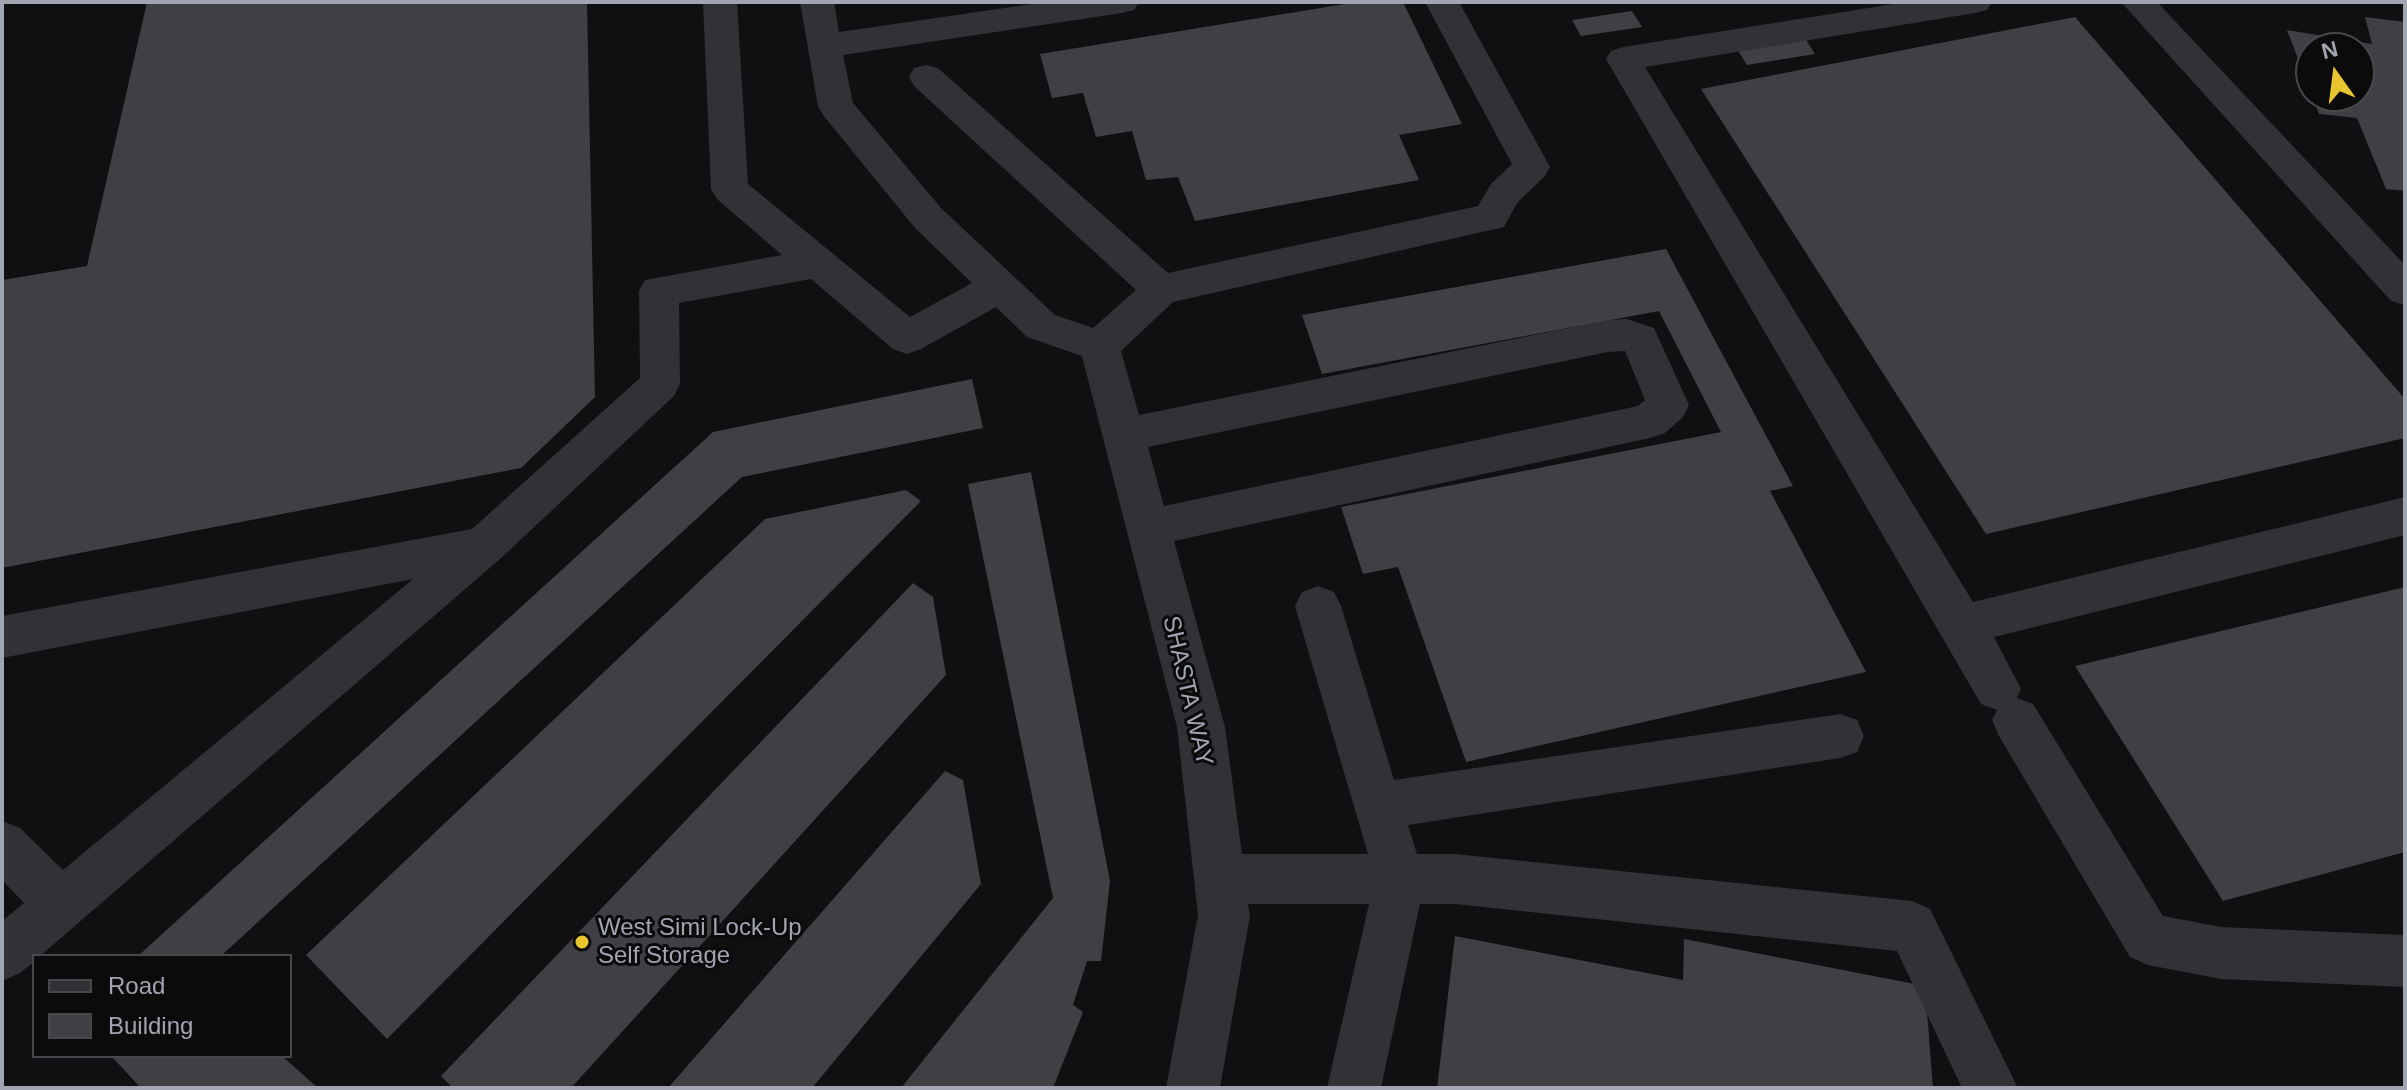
<!DOCTYPE html>
<style>
body{margin:0}
#map{position:relative;width:2407px;height:1090px;overflow:hidden;background:#100f11;font-family:Arial,sans-serif}
canvas{display:block}
.frame{position:absolute;inset:0;border:4px solid #a1a4b1;pointer-events:none}
.legend{position:absolute;left:32px;top:954px;width:260px;height:104px;box-sizing:border-box;background:#0b0b0c;border:2px solid #47484e;margin:0;padding:10px 14px;list-style:none;font-size:24px;color:#a1a4b1}
.legend li{display:flex;align-items:center;gap:16px;height:40px}
.legend b{width:40px;border:2px solid #47484e}
.north{position:absolute;left:2295px;top:32px;width:80px;height:80px;box-sizing:border-box;background:#0b0b0c;border:2px solid #47484e;border-radius:50%;rotate:346deg;font-size:22px;font-weight:700;line-height:32px;text-align:center;color:#a1a4b1}
.north::after{content:'';display:block;margin:auto;width:28px;height:36px;background:#e9c52f;clip-path:polygon(50% 0,100% 100%,50% 72%,0 100%)}
</style>
<div id="map">
<canvas width="2407" height="1090"></canvas>
<div class="frame"></div>
<ul class="legend">
<li><b style="height:10px;background:#313136"></b>Road</li>
<li><b style="height:22px;background:#3f3f44"></b>Building</li>
</ul>
<div class="north">N</div>
</div>
<script>
const ctx = document.querySelector('canvas').getContext('2d');
ctx.lineJoin = 'round';
function fillPath(path, color) { ctx.fillStyle = color; ctx.fill(path, 'evenodd'); }
const toPath = rows => new Path2D(rows.map(r => 'M' + r).join(''));
function strokePath(path, color, width, dash) { ctx.strokeStyle = color; ctx.lineWidth = width; ctx.lineCap = dash ? 'butt' : 'round'; ctx.setLineDash(dash || []); ctx.stroke(path); }
function write(font, color, halo, rows, align = 'center') {
  ctx.font = font + ' Arial,sans-serif'; ctx.lineWidth = 6; ctx.setLineDash([]); ctx.textBaseline = 'middle'; ctx.strokeStyle = halo; ctx.fillStyle = color; for (const [text, x, y, turn = 0] of rows) {
    ctx.save(); ctx.translate(x, y); ctx.rotate((+turn || 0) * Math.PI / 180); ctx.textAlign = isNaN(turn) ? turn : align; if (halo) ctx.strokeText(text, 0, 0); ctx.fillText(text, 0, 0); ctx.restore();
  }
}
const building = toPath([
 [147,2,587,2,595,397,521,468,2,568,2,280,87,266],
 [1357,2,1403,2,1462,124,1399,135,1419,180,1195,221,1178,177,1146,180,1132,131,1096,137,1083,93,1052,98,1040,54],
 [1632,11,1642,27,1581,36,1572,20],
 [2075,17,2405,399,2405,438,1986,534,1701,89],
 [2365,17,2405,22,2405,191,2386,189,2357,118,2319,114,2312,96,2359,96,2359,48,2311,48,2311,93,2287,30,2372,44],
 [1805,38,1815,54,1747,65,1737,49],
 [1666,249,1793,486,1770,491,1866,672,1466,762,1398,567,1363,574,1341,507,1721,432,1659,311,1322,374,1302,315],
 [972,379,983,428,742,477,221,956,138,956,713,432],
 [1031,472,1110,881,1101,961,1087,961,1073,1005,1083,1012,1053,1088,901,1088,1053,898,968,484],
 [906,490,921,501,387,1039,306,955,765,519],
 [913,583,933,597,946,675,571,1088,453,1088,441,1076],
 [2405,587,2405,852,2223,901,2075,666],
 [945,771,963,780,981,884,812,1088,668,1088],
 [1455,936,1683,980,1684,939,1925,986,1933,1088,1437,1088],
 [111,1056,282,1056,318,1088,141,1088]
]);
const minor = toPath([
 [703,2,737,2,748,184,910,317,972,283,915,228,823,115,818,106,800,2,834,2,839,32,1046,2,1139,2,1134,10,1122,13,843,55,853,103,941,208,1055,315,1093,328,1136,290,914,86,909,77,914,68,926,65,938,68,1168,273,1478,206,1491,184,1512,164,1425,2,1459,2,1550,167,1545,176,1517,203,1504,227,1173,302,1121,351,1139,415,1608,320,1627,319,1654,328,1689,405,1683,417,1665,433,1650,438,1174,541,1225,727,1242,854,1368,854,1295,606,1302,592,1318,586,1334,592,1341,606,1394,780,1840,714,1857,720,1864,736,1857,752,1840,758,1408,825,1417,854,1455,854,1912,901,1930,909,2018,1088,1962,1088,1897,951,1455,904,1420,904,1381,1088,1327,1088,1369,904,1248,904,1250,915,1220,1088,1166,1088,1198,915,1177,727,1082,356,1027,337,996,307,921,349,907,354,893,349,811,279,679,303,680,384,674,396,500,559,40,956,34,956,34,962,20,973,2,981,2,921,24,903,2,880,2,821,20,828,63,870,413,579,2,658,2,616,472,529,640,378,639,291,645,280,782,255,717,199,711,189,703,2],
 [1625,351,1645,400,1638,406,1164,506,1148,447,1608,352,1625,351],
 [1906,2,1992,2,1987,10,1975,13,1645,67,1973,602,2405,497,2405,535,1994,637,2021,689,2017,698,2033,704,2163,916,2221,927,2405,935,2405,987,2221,979,2148,965,2130,957,1999,736,1992,720,1997,710,1981,704,1606,59,1611,51,1623,47,1906,2],
 [2121,2,2157,2,2405,265,2405,305,2391,301,2121,2]
]);
const markers = [
 [582,942,8,"#e9c52f"]
];
const streetNames = [
 ["SHASTA WAY",1187,691,77]
];
const poiNames = [
 ["West Simi Lock-Up",598,928],
 ["Self Storage",598,956]
];
fillPath(building, '#3f3f44');
fillPath(minor, '#313136');
for (const [x, y, r, color] of markers) { const dot = new Path2D(); dot.arc(x, y, r, 0, 2 * Math.PI); ctx.fillStyle = color; ctx.fill(dot); strokePath(dot, '#0b0b0c', 3); }
write('24px', '#a1a4b1', '#0b0b0c', streetNames);
write('24px', '#a1a4b1', '#0b0b0c', poiNames, 'left');
</script>
